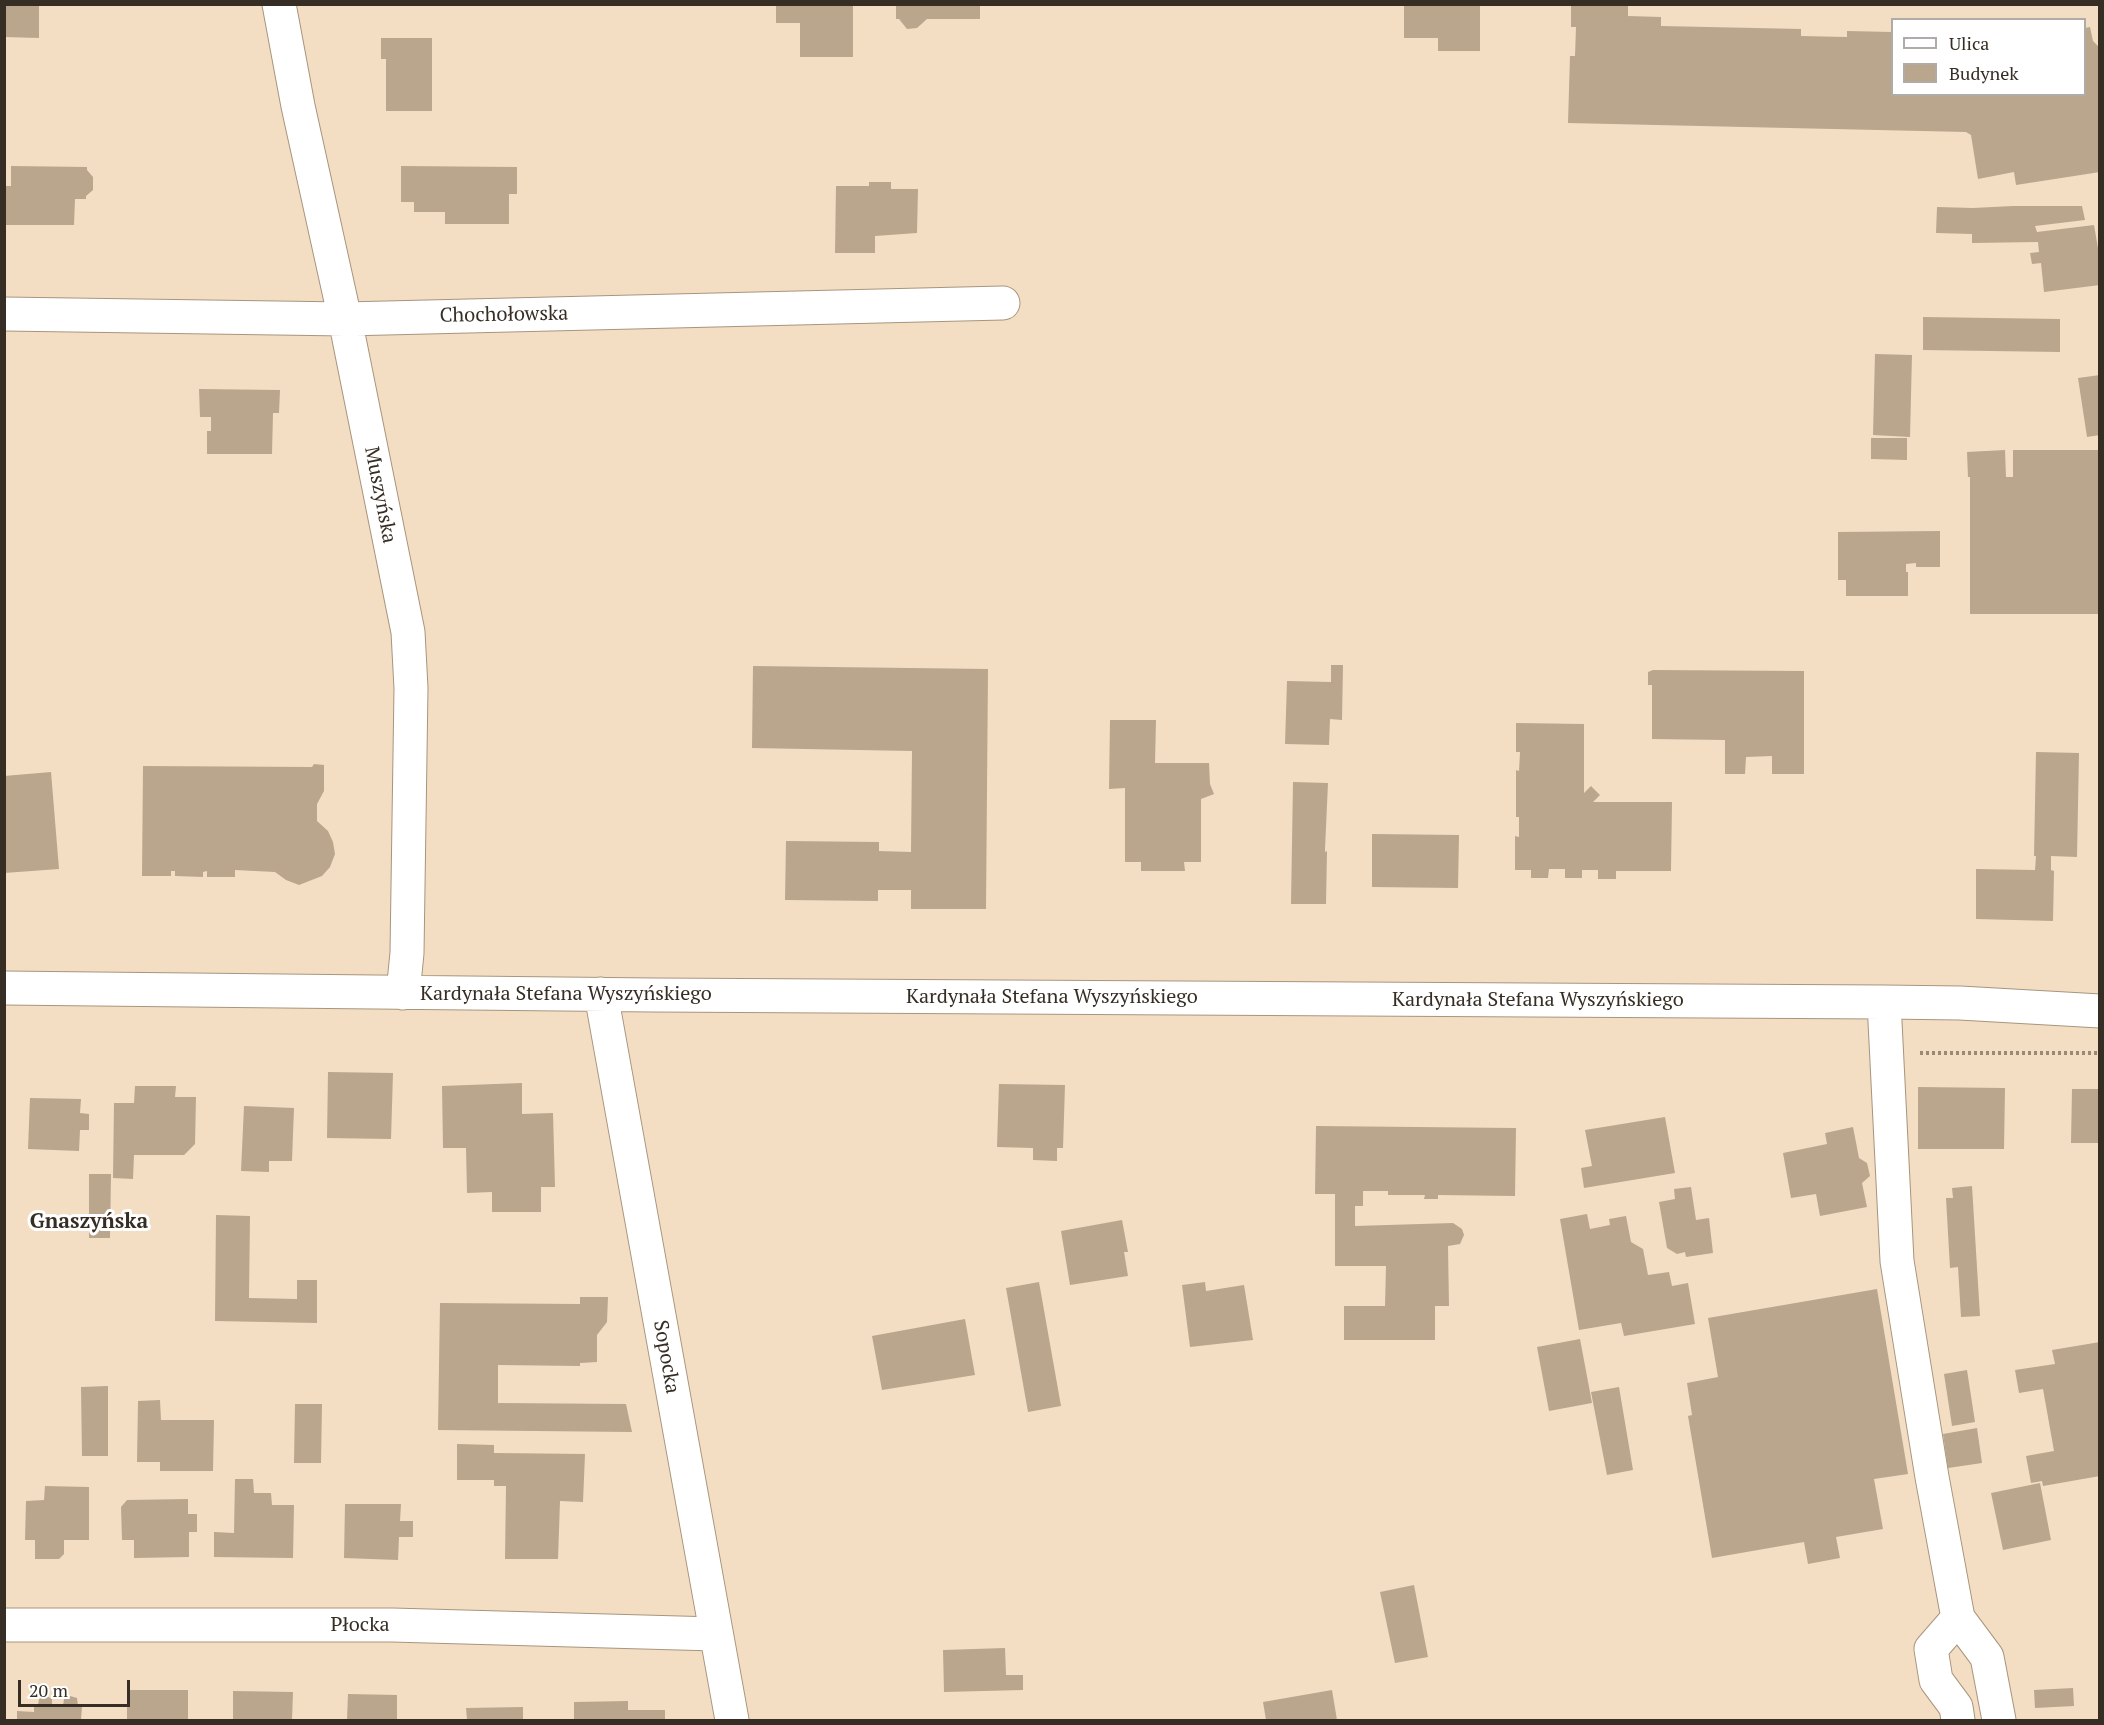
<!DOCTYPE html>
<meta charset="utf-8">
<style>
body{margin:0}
#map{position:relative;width:2104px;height:1725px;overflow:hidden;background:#f3dec4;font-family:"PT Serif",serif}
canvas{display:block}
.frame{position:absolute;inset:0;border:6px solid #362e24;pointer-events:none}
.legend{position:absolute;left:1891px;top:18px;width:195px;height:78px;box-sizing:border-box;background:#fff;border:2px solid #afaba7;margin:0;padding:8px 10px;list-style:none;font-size:18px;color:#362e24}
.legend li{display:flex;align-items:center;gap:12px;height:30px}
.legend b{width:30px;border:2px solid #afaba7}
.scale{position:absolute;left:18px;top:1680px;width:112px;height:27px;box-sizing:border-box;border:3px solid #362e24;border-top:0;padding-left:8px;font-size:18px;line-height:21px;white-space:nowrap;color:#362e24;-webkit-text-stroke:4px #fff;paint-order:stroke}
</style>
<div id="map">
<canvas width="2104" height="1725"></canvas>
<div class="frame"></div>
<ul class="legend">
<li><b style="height:8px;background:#fff"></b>Ulica</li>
<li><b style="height:16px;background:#b9a68d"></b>Budynek</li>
</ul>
<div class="scale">20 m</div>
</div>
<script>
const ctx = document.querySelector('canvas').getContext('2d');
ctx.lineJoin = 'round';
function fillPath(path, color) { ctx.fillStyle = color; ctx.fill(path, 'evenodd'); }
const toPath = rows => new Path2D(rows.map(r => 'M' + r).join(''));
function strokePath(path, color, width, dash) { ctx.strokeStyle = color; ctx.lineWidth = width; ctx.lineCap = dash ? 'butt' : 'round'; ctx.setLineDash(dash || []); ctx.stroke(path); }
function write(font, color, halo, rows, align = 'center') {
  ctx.font = font + ' "PT Serif",serif'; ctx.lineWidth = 6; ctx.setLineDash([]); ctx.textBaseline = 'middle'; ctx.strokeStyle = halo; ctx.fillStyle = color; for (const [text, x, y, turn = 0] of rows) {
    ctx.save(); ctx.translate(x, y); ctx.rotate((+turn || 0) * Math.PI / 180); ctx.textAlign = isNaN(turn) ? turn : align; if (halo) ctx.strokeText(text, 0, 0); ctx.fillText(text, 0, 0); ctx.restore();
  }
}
const building = toPath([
 [4,4,39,4,39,38,4,37],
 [776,4,853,4,853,57,800,57,800,23,776,23],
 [896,4,980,4,980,19,927,19,917,28,907,29,899,19,896,19],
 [1571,4,1628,4,1628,16,1661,17,1661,26,1801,29,1801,36,1847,37,1847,31,1892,32,1892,94,2085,94,2085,28,2090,27,2093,41,2100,48,2100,172,2016,185,2014,172,1978,179,1971,135,1966,132,1568,123,1570,56,1575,56,1576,27,1571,27],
 [1404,5,1480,5,1480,51,1438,51,1438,38,1404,38],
 [381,38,432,38,432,111,386,111,386,59,381,59],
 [11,166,87,167,87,170,93,177,93,190,86,196,86,199,75,199,74,225,4,225,4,186,11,186],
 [401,166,517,167,517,194,509,194,509,224,445,224,445,212,414,212,414,202,401,202],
 [869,182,891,182,891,189,918,189,917,233,875,236,875,253,835,253,836,186,869,186],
 [2013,206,2082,206,2085,220,2035,226,2037,232,2094,225,2100,260,2100,285,2044,292,2041,263,2032,264,2030,253,2039,252,2038,242,1972,243,1972,234,1936,233,1937,207,1973,208],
 [1923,317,2060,319,2060,352,1923,350],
 [1875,354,1912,355,1910,437,1873,435],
 [2100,375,2100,435,2087,437,2078,378],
 [199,389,280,390,279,413,273,413,272,454,207,454,207,431,211,431,211,417,200,417],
 [1871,438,1907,438,1907,460,1871,459],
 [2005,450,2006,477,2013,477,2013,450,2100,450,2100,614,1970,614,1970,477,1968,477,1967,452],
 [1940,531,1940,567,1916,567,1916,563,1906,564,1906,572,1908,572,1908,596,1846,596,1846,580,1838,580,1838,532],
 [1331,665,1343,665,1342,720,1330,719,1329,745,1285,744,1287,681,1331,682],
 [753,666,988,669,986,909,911,909,911,890,878,890,878,901,785,900,786,841,879,842,879,851,911,852,912,751,752,748],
 [1653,670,1804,671,1804,774,1772,774,1772,756,1746,757,1745,774,1725,774,1725,740,1652,739,1652,685,1648,685,1648,672],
 [1110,720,1156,720,1155,763,1209,763,1210,784,1214,794,1201,799,1201,862,1184,862,1185,871,1141,871,1141,862,1125,862,1125,788,1109,789],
 [1516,723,1584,724,1584,793,1591,786,1600,795,1593,802,1672,802,1671,871,1616,871,1616,879,1598,879,1598,870,1582,870,1582,878,1565,878,1565,869,1549,869,1548,878,1531,878,1531,870,1515,870,1515,836,1519,837,1519,817,1516,817,1516,770,1519,771,1520,752,1516,752],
 [2036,752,2079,753,2077,857,2051,856,2051,870,2054,871,2053,921,1976,919,1976,869,2035,870,2036,856,2034,856],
 [314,764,324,765,324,791,317,804,317,821,328,831,333,842,335,854,330,867,322,876,299,885,286,880,275,872,235,870,235,877,207,877,207,871,203,872,203,877,175,876,175,871,171,871,171,876,142,876,143,766,312,767],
 [51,772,59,869,4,873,4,776],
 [1293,782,1328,783,1325,849,1325,852,1327,851,1326,904,1291,904],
 [1372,834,1459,835,1458,888,1372,887],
 [328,1072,393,1073,391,1139,327,1138],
 [522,1083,522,1114,553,1113,555,1187,541,1187,541,1212,492,1212,492,1192,467,1193,466,1148,443,1148,442,1086],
 [999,1084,1065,1085,1063,1148,1057,1148,1057,1161,1033,1160,1033,1148,997,1147],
 [135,1086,176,1086,175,1097,196,1097,195,1144,184,1155,134,1155,133,1179,113,1178,114,1103,134,1103],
 [1918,1087,2005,1088,2004,1149,1918,1149],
 [2072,1089,2100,1089,2100,1143,2071,1143],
 [30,1098,81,1099,80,1113,89,1114,89,1130,80,1130,79,1151,28,1149],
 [244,1106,294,1108,292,1161,269,1161,269,1172,241,1171],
 [1665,1117,1675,1173,1584,1188,1581,1168,1592,1166,1585,1130],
 [1316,1126,1516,1128,1515,1196,1438,1195,1438,1199,1424,1199,1425,1195,1388,1195,1388,1191,1363,1191,1363,1206,1355,1206,1355,1226,1453,1223,1462,1229,1464,1235,1460,1244,1448,1246,1449,1306,1435,1306,1435,1340,1344,1340,1344,1306,1385,1306,1386,1266,1335,1266,1335,1194,1315,1194],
 [1853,1127,1859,1158,1867,1163,1870,1176,1862,1183,1867,1207,1820,1216,1816,1194,1791,1198,1783,1153,1827,1144,1825,1133],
 [89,1174,111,1174,110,1238,89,1238],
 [1972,1186,1980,1316,1961,1317,1958,1267,1950,1268,1946,1198,1953,1198,1952,1188],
 [1691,1187,1696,1220,1709,1218,1713,1253,1686,1257,1685,1252,1677,1254,1667,1248,1659,1202,1675,1199,1674,1189],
 [1587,1214,1590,1229,1610,1225,1609,1219,1626,1216,1631,1242,1643,1249,1648,1275,1669,1272,1672,1286,1688,1283,1695,1324,1624,1336,1621,1323,1579,1330,1560,1219],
 [216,1215,250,1216,249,1298,297,1299,297,1280,317,1280,317,1323,215,1321],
 [1122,1220,1128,1252,1124,1252,1128,1276,1070,1285,1061,1231],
 [1039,1282,1061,1406,1028,1412,1006,1288],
 [1205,1282,1206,1291,1244,1285,1253,1340,1190,1347,1182,1285],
 [1877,1289,1908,1474,1874,1479,1883,1529,1836,1537,1840,1558,1808,1564,1804,1542,1712,1558,1688,1416,1692,1415,1687,1383,1718,1377,1708,1318],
 [580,1297,608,1297,607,1322,597,1335,597,1362,580,1363,580,1366,498,1365,498,1403,626,1404,632,1432,438,1430,440,1303,580,1304],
 [965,1319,975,1375,882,1390,872,1336],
 [1580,1339,1592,1403,1549,1411,1537,1347],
 [2100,1342,2100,1476,2043,1486,2042,1481,2031,1483,2026,1456,2054,1451,2043,1389,2019,1393,2015,1370,2055,1364,2052,1350],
 [1967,1370,1975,1422,1952,1426,1944,1374],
 [108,1386,108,1456,82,1456,81,1387],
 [1619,1387,1633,1470,1607,1475,1591,1392],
 [160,1400,161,1420,214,1420,213,1471,160,1471,160,1462,137,1462,138,1401],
 [295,1404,322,1404,321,1463,294,1463],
 [1977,1428,1982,1463,1948,1468,1943,1434],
 [457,1444,494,1445,494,1453,585,1454,583,1502,560,1501,558,1559,505,1559,506,1486,494,1486,494,1480,457,1480],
 [235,1479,253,1479,254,1493,271,1493,272,1505,294,1505,293,1558,214,1557,214,1532,234,1533],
 [2040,1483,2051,1540,2003,1550,1991,1493],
 [45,1486,89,1487,89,1540,64,1540,64,1554,59,1559,35,1559,35,1540,25,1540,26,1501,44,1500],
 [188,1499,188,1514,197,1514,197,1532,189,1532,189,1557,134,1558,134,1540,122,1540,121,1507,127,1500],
 [345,1504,401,1504,400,1521,413,1521,413,1537,399,1537,398,1560,344,1558],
 [1414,1585,1428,1657,1395,1663,1380,1592],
 [1005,1648,1006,1675,1023,1675,1023,1690,944,1692,943,1650],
 [2073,1688,2074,1706,2035,1708,2034,1690],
 [127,1690,188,1690,188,1720,127,1720],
 [1332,1690,1337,1720,1266,1720,1263,1702],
 [233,1691,293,1692,292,1720,233,1720],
 [348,1694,397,1695,397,1720,347,1720],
 [45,1695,52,1699,52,1705,63,1706,64,1699,70,1696,77,1698,78,1706,82,1706,81,1720,17,1720,17,1711,34,1712,34,1704,38,1705,39,1699],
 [628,1701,628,1710,665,1710,665,1720,574,1720,574,1702],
 [523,1707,523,1720,467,1720,466,1708]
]);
const path = toPath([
 [1920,1053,2100,1053]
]);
const minor = toPath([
 [279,4,298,106,345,319,408,632,411,688,407,953,403,993],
 [4,314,345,319,1003,303],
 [4,988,654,995,1884,1002,1960,1003,2100,1011],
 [601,994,732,1720],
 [1884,1002,1897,1261,1932,1477,1958,1618,1931,1649,1936,1680,1956,1707,1958,1720],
 [1958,1618,1987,1657,1999,1720],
 [4,1625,392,1625,715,1634]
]);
const streetNames = [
 ["Chochołowska",504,315,-1],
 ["Muszyńska",380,495,79],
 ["Kardynała Stefana Wyszyńskiego",566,994],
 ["Kardynała Stefana Wyszyńskiego",1052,997],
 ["Kardynała Stefana Wyszyńskiego",1538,1000],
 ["Sopocka",666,1357,80],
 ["Płocka",360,1625]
];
const neighbourhoodNames = [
 ["Gnaszyńska",89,1222]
];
fillPath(building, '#b9a68d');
strokePath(minor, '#a8957d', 35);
strokePath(path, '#998a78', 4, [3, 3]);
strokePath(minor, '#fff', 33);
write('20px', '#362e24', '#fff', streetNames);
write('bold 21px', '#362e24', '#fff', neighbourhoodNames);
</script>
